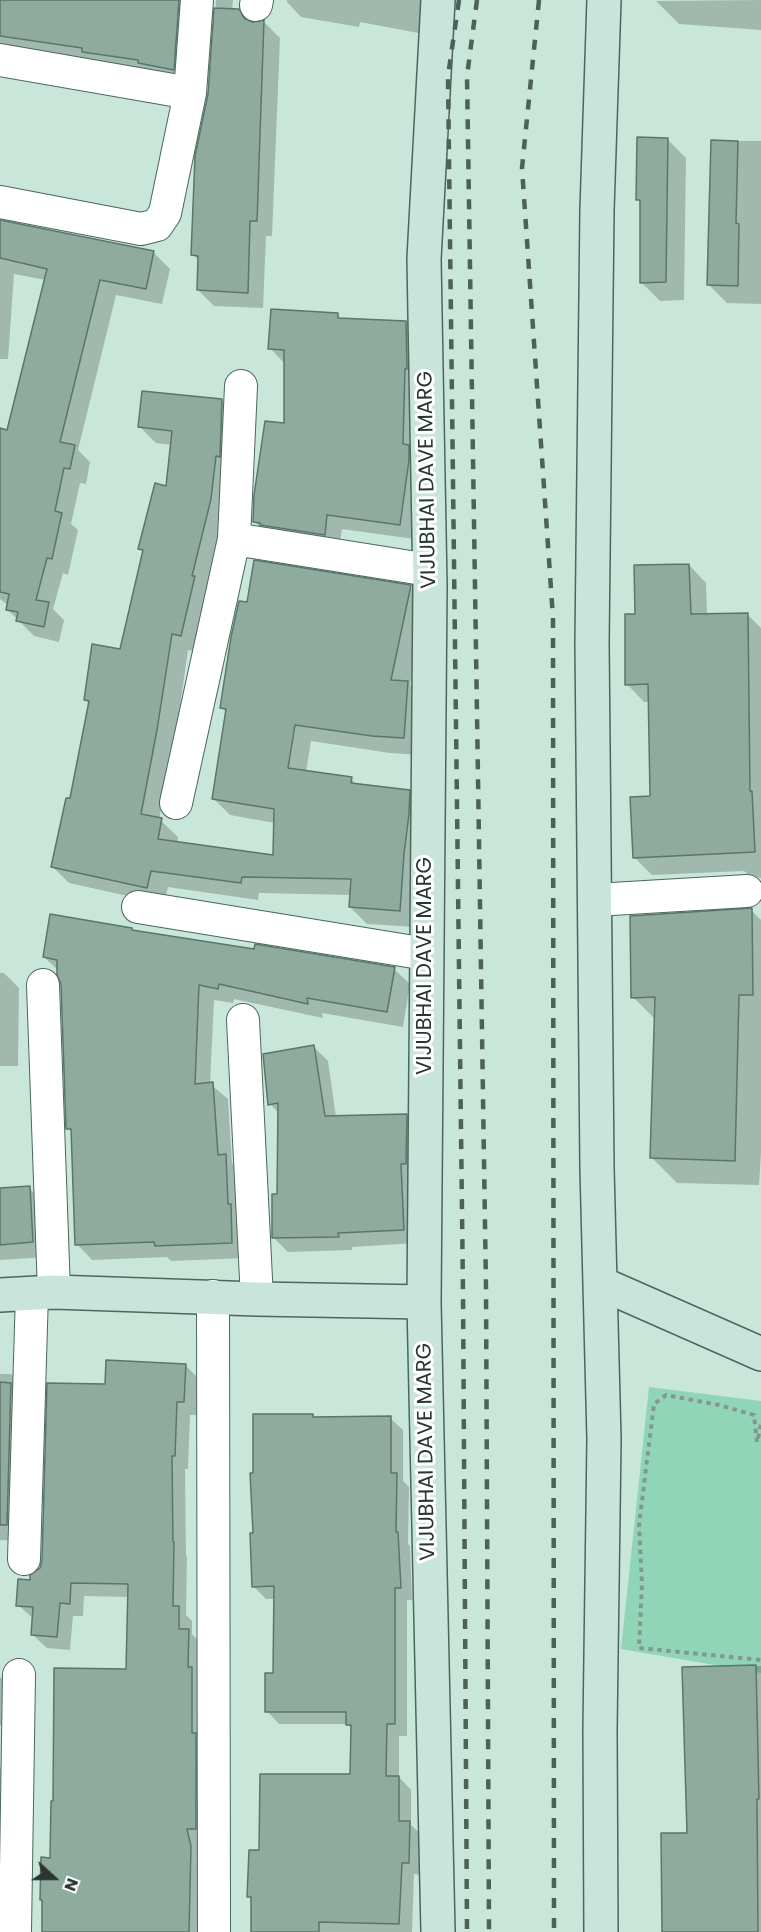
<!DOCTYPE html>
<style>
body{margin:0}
#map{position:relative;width:761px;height:1932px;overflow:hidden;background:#c8e7da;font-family:Poppins,sans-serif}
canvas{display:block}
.north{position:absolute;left:24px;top:1848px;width:60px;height:60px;-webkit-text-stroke:4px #fff;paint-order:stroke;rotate:111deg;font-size:16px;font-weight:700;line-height:24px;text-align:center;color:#2a3631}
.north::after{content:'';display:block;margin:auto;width:21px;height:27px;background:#2a3631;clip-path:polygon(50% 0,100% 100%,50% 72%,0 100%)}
</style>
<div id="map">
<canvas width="761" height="1932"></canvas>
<div class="north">N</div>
</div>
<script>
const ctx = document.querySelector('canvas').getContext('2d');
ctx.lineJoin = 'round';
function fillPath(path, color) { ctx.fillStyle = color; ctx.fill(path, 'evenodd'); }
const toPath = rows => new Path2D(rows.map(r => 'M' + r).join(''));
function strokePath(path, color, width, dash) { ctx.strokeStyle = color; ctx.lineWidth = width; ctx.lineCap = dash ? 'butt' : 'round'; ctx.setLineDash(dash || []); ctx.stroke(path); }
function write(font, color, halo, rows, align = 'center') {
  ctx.font = font + ' Poppins,sans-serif'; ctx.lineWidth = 6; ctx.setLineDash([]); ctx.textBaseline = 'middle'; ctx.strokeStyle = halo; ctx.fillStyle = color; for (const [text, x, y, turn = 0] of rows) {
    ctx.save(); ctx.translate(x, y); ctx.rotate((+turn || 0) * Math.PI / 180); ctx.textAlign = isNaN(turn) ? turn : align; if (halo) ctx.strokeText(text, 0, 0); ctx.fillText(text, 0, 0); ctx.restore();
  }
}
const green = toPath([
 [649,1387,761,1401,761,1673,621,1649]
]);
const shadow = toPath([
 [0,0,205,0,189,85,0,49],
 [216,0,233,0,232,10,238,11,252,24,264,22,280,38,272,236,266,236,263,308,214,306,198,290,199,261,193,254,209,95],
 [287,0,435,0,429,35,360,22,359,27,301,17,287,2],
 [761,0,761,30,679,24,656,1],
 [667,139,686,158,684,300,660,301,641,282,642,204,637,199],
 [713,141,761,141,761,304,727,303,708,284],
 [0,221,154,253,170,269,162,304,116,295,78,450,90,462,86,484,80,483,71,524,78,530,68,575,63,573,53,609,64,620,59,642,34,636,7,609,8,605,0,599,0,438,5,443,46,280,14,274,8,359,0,359],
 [337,315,342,319,406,322,420,337,414,539,342,529,339,549,269,536,254,521,286,425,284,363,270,348],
 [222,401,239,418,236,473,198,652,188,650,174,747,159,819,178,837,177,843,274,857,275,823,230,815,213,798,227,713,222,708,248,604,410,587,427,604,410,685,424,699,420,755,390,753,311,741,306,772,351,779,357,785,409,792,426,809,416,927,367,924,350,907,351,895,259,893,258,900,168,887,164,904,69,883,53,867,72,800,90,704,85,699,121,650,144,553,140,549,167,488,171,445,156,443,140,427],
 [689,565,706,583,707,615,748,615,761,628,761,878,750,876,744,871,652,875,635,858,651,797,649,702,644,702,627,684,637,615],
 [751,910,761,920,761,1152,759,1185,677,1183,652,1158,656,1020,633,997],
 [134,932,255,951,394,969,410,984,403,1027,322,1013,323,1018,234,999,233,1003,214,1000,210,1084,228,1099,232,1163,240,1171,247,1258,171,1261,167,1257,92,1260,77,1244,73,1133,68,1128,62,984,59,971,44,957],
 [0,973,4,973,19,988,18,1066,0,1066],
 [314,1047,328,1061,336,1117,406,1115,420,1129,417,1243,352,1247,352,1250,288,1252,274,1238,279,1195,280,1114,270,1104],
 [29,1188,44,1203,47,1257,0,1260,0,1189],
 [186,1366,199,1379,197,1415,190,1415,188,1469,185,1469,186,1556,187,1557,186,1615,192,1621,192,1634,202,1645,205,1932,43,1932,43,1901,41,1899,52,1859,128,1671,130,1597,84,1596,83,1616,73,1616,70,1650,47,1648,33,1635,34,1619,18,1605,41,1569,106,1385],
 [0,1374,11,1374,27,1391,23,1541,0,1540],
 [312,1415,315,1418,390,1418,403,1430,403,1481,409,1487,408,1544,410,1546,412,1600,407,1600,407,1736,399,1736,399,1777,411,1790,411,1825,422,1835,421,1875,414,1874,412,1932,253,1932,253,1900,249,1897,261,1852,352,1775,352,1729,347,1724,279,1724,267,1711,274,1675,275,1599,266,1599,253,1586,254,1534],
 [0,1609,0,1677,8,1684,14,1726,0,1725],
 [761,1666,761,1932,664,1932,688,1834,684,1669],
 [0,1767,7,1776,0,1786],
 [0,1808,4,1812,2,1853,0,1853]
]);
const building = toPath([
 [0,0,179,0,174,70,138,63,138,60,82,52,82,48,0,36,0,0],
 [214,8,239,9,244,18,252,22,264,20,257,221,250,221,248,293,197,290,198,256,191,255,195,156,208,94,214,8],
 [637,137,668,138,666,282,640,283,640,200,636,200,637,137],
 [711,140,738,141,736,223,739,224,738,286,707,285,711,140],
 [0,220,154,251,146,289,100,280,60,442,75,445,70,469,64,468,55,511,62,513,52,559,47,558,36,600,49,602,44,627,16,621,18,612,6,610,9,594,0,592,0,428,7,430,47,269,0,258,0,220],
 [271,309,338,313,338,318,406,321,407,369,405,369,403,444,409,445,409,460,400,525,327,515,325,535,260,525,260,523,253,522,254,495,265,421,284,423,284,350,268,349,271,309],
 [142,391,222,399,220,457,216,456,211,499,192,576,195,576,181,636,172,634,157,730,141,814,162,818,158,839,273,855,274,809,212,799,226,709,220,708,231,637,239,601,247,602,254,560,411,585,391,680,408,681,404,738,372,736,295,725,288,768,352,777,351,783,410,790,409,814,404,854,400,911,349,907,351,879,242,877,241,883,151,871,147,888,51,867,66,798,70,798,89,701,84,700,92,644,120,649,143,550,138,549,155,483,166,486,172,431,138,427,142,391],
 [689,564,691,614,748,613,750,791,752,791,755,852,633,858,630,797,650,796,648,684,625,685,625,614,635,614,634,565,689,564],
 [752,908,753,995,739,995,735,1161,650,1158,655,997,631,998,630,916,752,908],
 [50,914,132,928,132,930,254,949,255,944,395,967,387,1012,307,998,308,1004,219,984,218,989,199,985,195,1084,213,1082,218,1155,226,1154,228,1204,231,1204,232,1243,155,1246,154,1242,75,1245,71,1129,66,1129,61,984,57,975,57,960,43,957,50,914],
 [314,1045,325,1116,407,1114,406,1164,401,1164,404,1230,338,1233,339,1237,272,1238,272,1194,277,1194,278,1103,268,1105,263,1054,314,1045],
 [30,1186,33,1242,0,1245,0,1188,30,1186],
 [106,1360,186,1364,184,1402,177,1402,175,1456,172,1456,173,1542,174,1542,173,1606,179,1606,179,1629,189,1629,188,1667,192,1667,192,1733,196,1733,196,1829,187,1829,191,1846,189,1932,42,1932,42,1900,40,1900,41,1857,50,1858,51,1801,53,1801,54,1668,126,1669,128,1584,71,1583,70,1604,60,1603,57,1637,31,1635,33,1607,16,1606,18,1579,30,1580,30,1575,40,1568,42,1560,47,1383,105,1384,106,1360],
 [0,1382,11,1383,7,1525,0,1525,0,1382],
 [253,1414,313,1414,313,1417,391,1416,391,1473,397,1473,396,1532,398,1532,401,1588,395,1588,395,1724,387,1724,386,1776,399,1776,399,1821,410,1821,409,1863,402,1863,399,1924,319,1922,319,1932,251,1932,251,1897,247,1897,249,1850,259,1850,260,1774,350,1774,351,1725,346,1725,346,1712,265,1712,265,1673,273,1673,274,1586,252,1587,250,1533,253,1533,250,1473,253,1473,253,1414],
 [756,1665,759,1799,757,1799,758,1932,662,1932,661,1833,687,1833,682,1667,756,1665]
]);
const path = toPath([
 [758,1438,761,1424],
 [757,1442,754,1415,719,1405,666,1395,654,1404,639,1525,642,1584,639,1648,761,1660]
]);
const street = toPath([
 [256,5,257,0],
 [0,60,190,93,165,213,157,225,141,229,0,202],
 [190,93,197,0],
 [234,539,429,570],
 [176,803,234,539,241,386],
 [595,900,747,891],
 [138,907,426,954],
 [43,985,54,1292],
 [243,1020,257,1299],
 [213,1296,214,1932],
 [24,1559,32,1293],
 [15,1932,19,1675]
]);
const secondary = toPath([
 [600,1283,761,1354],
 [0,1295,54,1292,257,1299,424,1302],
 [438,1932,424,1302,430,586,424,259,438,0],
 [601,1932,600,1729,604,1439,597,1168,592,642,597,210,604,0]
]);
const rail = toPath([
 [459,0,448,76,463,1292,467,1932],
 [477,0,467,76,486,1288,489,1932],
 [539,0,522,168,553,618,554,1932]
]);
const streetNames = [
 ["VIJUBHAI DAVE MARG",428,480,-91],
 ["VIJUBHAI DAVE MARG",426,966,-90],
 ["VIJUBHAI DAVE MARG",427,1452,-91]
];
fillPath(green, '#91d5b9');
fillPath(shadow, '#0003');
fillPath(building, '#8eab9e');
strokePath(building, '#5a766a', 1.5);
strokePath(street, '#4b675b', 34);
strokePath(secondary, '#4b675b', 36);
strokePath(path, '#82988f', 4, [4.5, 4.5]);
strokePath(street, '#fff', 32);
strokePath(secondary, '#c9e5db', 33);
strokePath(rail, '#4f6059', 4.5, [10, 10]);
write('21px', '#2a3631', '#fff', streetNames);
</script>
